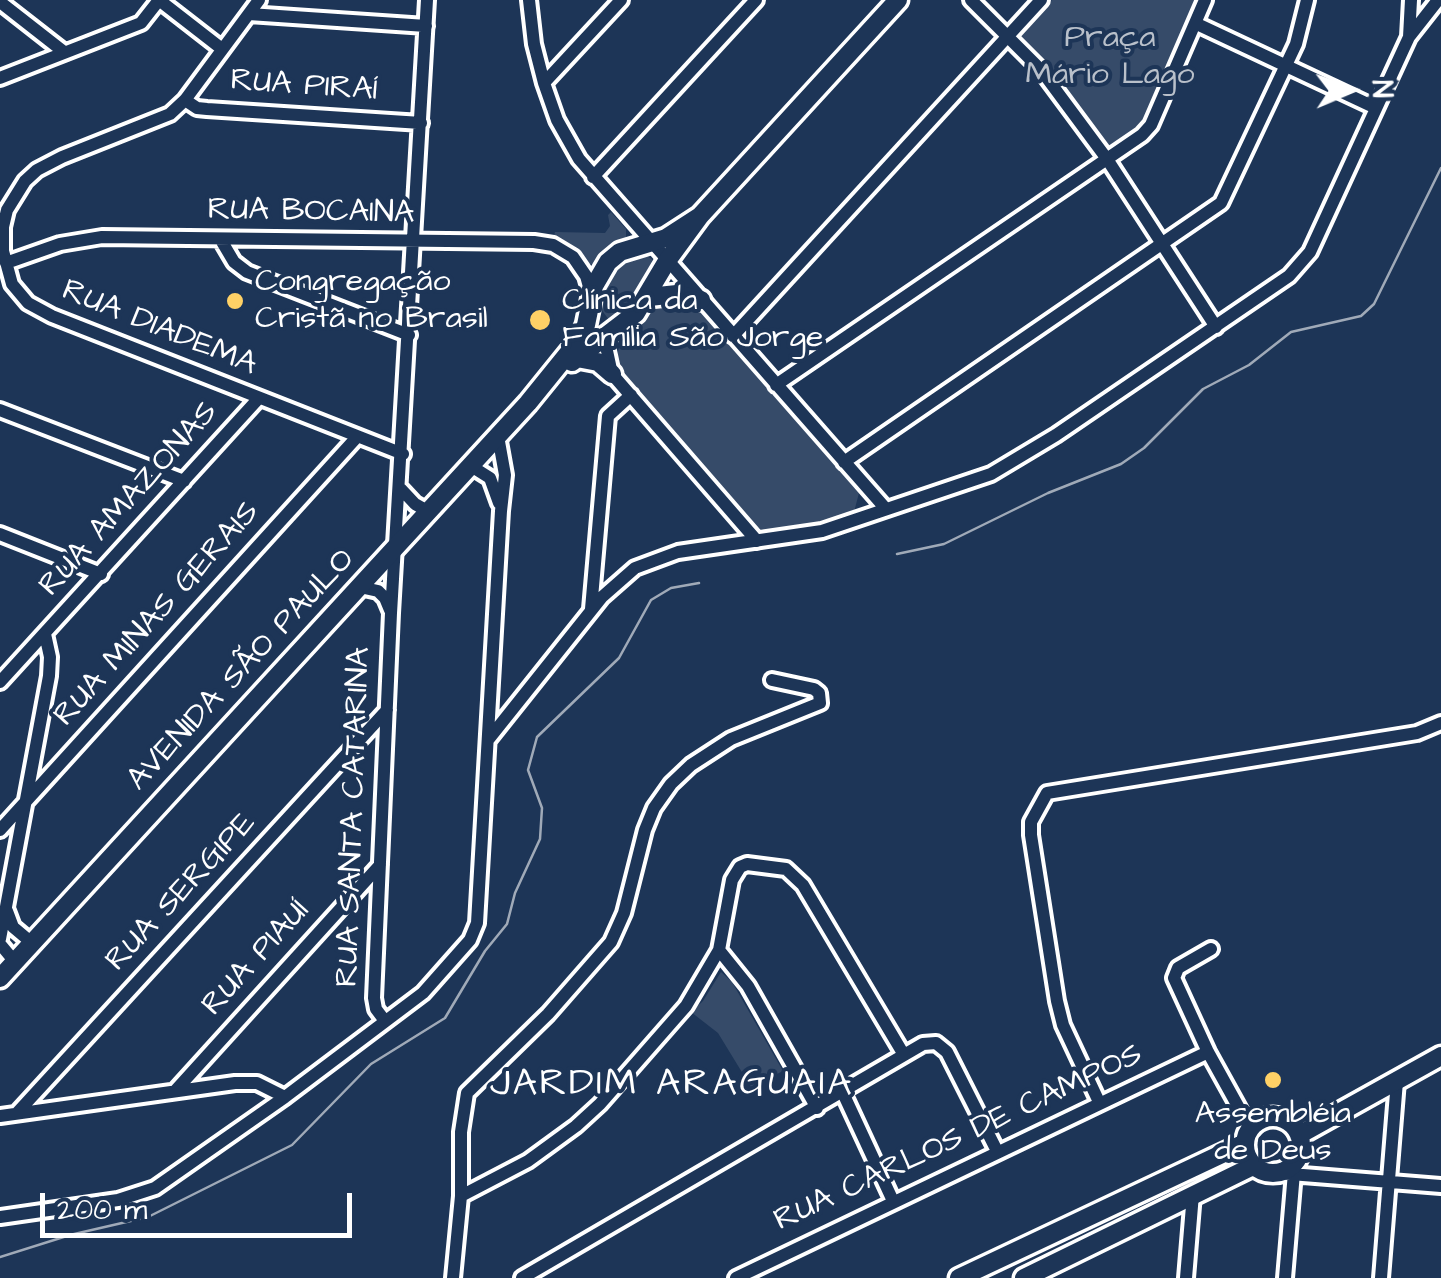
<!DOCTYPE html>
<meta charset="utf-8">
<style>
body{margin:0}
#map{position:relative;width:1441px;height:1278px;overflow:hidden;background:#1d3557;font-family:"Architects Daughter",sans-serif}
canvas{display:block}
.north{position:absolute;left:1301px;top:40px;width:100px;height:100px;-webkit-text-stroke:8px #1d3557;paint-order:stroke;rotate:88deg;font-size:28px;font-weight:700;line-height:40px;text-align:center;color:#fff}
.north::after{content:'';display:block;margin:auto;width:35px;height:45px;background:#fff;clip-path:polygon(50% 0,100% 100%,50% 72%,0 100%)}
.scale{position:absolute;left:40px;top:1193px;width:312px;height:45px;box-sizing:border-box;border:5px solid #fff;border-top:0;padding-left:12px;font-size:30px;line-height:35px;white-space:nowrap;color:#fff;-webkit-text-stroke:8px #1d3557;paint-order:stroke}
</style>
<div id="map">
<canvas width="1441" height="1278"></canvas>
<div class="north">N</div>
<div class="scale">200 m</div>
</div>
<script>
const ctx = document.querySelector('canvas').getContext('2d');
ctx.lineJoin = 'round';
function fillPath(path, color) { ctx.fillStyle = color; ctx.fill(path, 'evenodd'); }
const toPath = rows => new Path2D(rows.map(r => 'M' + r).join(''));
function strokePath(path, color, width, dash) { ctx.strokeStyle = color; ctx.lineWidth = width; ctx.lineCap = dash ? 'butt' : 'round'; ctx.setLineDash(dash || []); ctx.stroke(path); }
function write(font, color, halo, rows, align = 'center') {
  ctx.font = font + ' "Architects Daughter",sans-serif'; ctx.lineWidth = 8; ctx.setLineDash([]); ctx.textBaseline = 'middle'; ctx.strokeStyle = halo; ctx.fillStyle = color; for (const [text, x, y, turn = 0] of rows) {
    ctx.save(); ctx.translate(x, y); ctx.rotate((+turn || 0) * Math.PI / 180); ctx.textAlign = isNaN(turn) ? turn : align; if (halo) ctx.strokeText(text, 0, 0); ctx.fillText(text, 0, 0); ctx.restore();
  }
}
const green = toPath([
 [1052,0,1198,0,1145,121,1107,151,1047,65,1020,37],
 [611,212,626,229,626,240,597,264,589,264,567,246,553,239,555,232,605,233,610,226,608,215],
 [641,253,652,259,654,268,627,313,609,320,598,305,602,287,619,261],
 [673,300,695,308,704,316,859,493,854,512,837,522,802,529,774,532,756,528,630,387,616,360,621,339,653,304],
 [721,972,732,982,783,1071,751,1087,718,1033,691,1012,703,1001]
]);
const stream = toPath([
 [897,554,944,544,1048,493,1121,464,1144,448,1203,389,1249,365,1291,332,1361,316,1374,304,1441,168],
 [0,1257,70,1235,148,1217,292,1145,371,1064,445,1018,485,951,507,924,515,893,540,839,542,808,528,770,537,737,619,658,651,600,671,588,699,583]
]);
const street = toPath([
 [159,0,222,49],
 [259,0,185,100,170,114,62,157,37,170,25,181,7,210,3,227,3,251,12,284,28,303,52,316,403,454],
 [529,0,534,44,544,83,557,120,579,159,886,509],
 [971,0,1041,70,1107,159,1216,327],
 [0,2,64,52],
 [249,14,426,26],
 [1197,24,1376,108],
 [1409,37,1411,0],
 [0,78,141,23,159,0],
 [544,83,621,0],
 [185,100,197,108,207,109,421,123],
 [593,177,756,0],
 [221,240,234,262,247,272,409,335],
 [6,263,60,244,102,237,534,242,553,245,573,257,586,276,591,294],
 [733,336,1041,0],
 [604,337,612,374,757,541],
 [776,385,1142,135,1151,125,1205,0],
 [0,410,184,481],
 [844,462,1221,203,1296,44,1307,0],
 [471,466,490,478,499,503],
 [401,489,415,504,429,512],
 [0,534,101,574],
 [360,587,378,591,385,598,390,610],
 [591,609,608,416,631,395],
 [0,682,259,398],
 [488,740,602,597,635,568,678,552,822,531,991,474,1056,435,1289,276,1310,252,1409,37,1438,0],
 [0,830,357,437],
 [7,911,13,927,32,943],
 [0,939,49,676,50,657,45,634],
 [0,944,15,962],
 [1211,949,1178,968,1174,978,1208,1052,1250,1128],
 [719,950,748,986,817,1108],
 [385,1021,376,1009,374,998,391,613,427,0],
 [175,1091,380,865],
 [843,1093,893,1201],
 [1099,1102,1063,1025,1057,1001,1031,835,1031,822,1047,793,1417,733,1441,723],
 [17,1113,387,710],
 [0,1116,235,1083,257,1083,285,1097],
 [1278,1173,1441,1186],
 [461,1196,528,1161,576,1126,600,1104,686,1006,719,950,732,880,740,867,747,864,786,869,803,885,904,1055],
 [0,1217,118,1200,155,1188,285,1097,423,993,470,940,477,923,501,511,505,475,498,436],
 [453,1278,461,1196,461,1132,467,1093,548,1014,611,942,624,913,645,830,654,808,671,784,691,765,731,739,820,703,819,693,814,689,772,680],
 [522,1278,923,1044,936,1043,947,1052,997,1151],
 [736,1278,1208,1052],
 [1186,1278,1193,1194],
 [1285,1278,1295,1161],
 [1381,1278,1397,1081]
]);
const secondary = toPath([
 [649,297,677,294,701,300],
 [577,358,598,362,612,374],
 [572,362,636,313,667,261,700,216,898,0],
 [0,978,528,403,579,340,586,325,594,286,608,262,620,252,666,238,700,216],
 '1245 1145a28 28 0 1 1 56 0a28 28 0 1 1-56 0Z',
 [1299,1135,1441,1056],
 [959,1278,1245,1143],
 [1024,1278,1253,1166]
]);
const markers = [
 [235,301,10,"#ffd166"],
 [540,320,12,"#ffd166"],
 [1273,1080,10,"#ffd166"]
];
const parkNames = [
 ["Praça",1110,39],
 ["Mário Lago",1110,76]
];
const streetNames = [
 ["RUA PIRAÍ",304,87,4],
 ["RUA BOCAINA",311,213,1],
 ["RUA DIADEMA",159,329,22],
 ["RUA AMAZONAS",130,500,-48],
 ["RUA MINAS GERAIS",158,615,-48],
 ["AVENIDA SÃO PAULO",242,671,-47],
 ["RUA SANTA CATARINA",355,817,-88],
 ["RUA SERGIPE",182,893,-47],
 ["RUA PIAUÍ",257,959,-48],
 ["RUA CARLOS DE CAMPOS",959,1139,-25]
];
const poiNames = [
 ["Congregação",255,283],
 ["Cristã no Brasil",255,320],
 ["Clínica da",562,302],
 ["Família São Jorge",562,339],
 ["Assembléia",1273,1115,"center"],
 ["de Deus",1273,1152,"center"]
];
const quarterNames = [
 ["JARDIM ARAGUAIA",672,1086]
];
fillPath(green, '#364b69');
strokePath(stream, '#a0aab8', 2.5);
strokePath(street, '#fff', 20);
strokePath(secondary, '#fff', 25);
strokePath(street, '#1d3557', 12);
strokePath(secondary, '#1d3557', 18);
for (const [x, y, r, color] of markers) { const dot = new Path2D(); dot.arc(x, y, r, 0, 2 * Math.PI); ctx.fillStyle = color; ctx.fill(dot); strokePath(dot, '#1d3557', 4); }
write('32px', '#b9c0ca', '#1d3557', parkNames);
write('32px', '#fff', '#1d3557', streetNames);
write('32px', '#fff', '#1d3557', poiNames, 'left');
ctx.letterSpacing = '2.5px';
write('38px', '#fff', '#1d3557', quarterNames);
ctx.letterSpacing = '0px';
</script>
